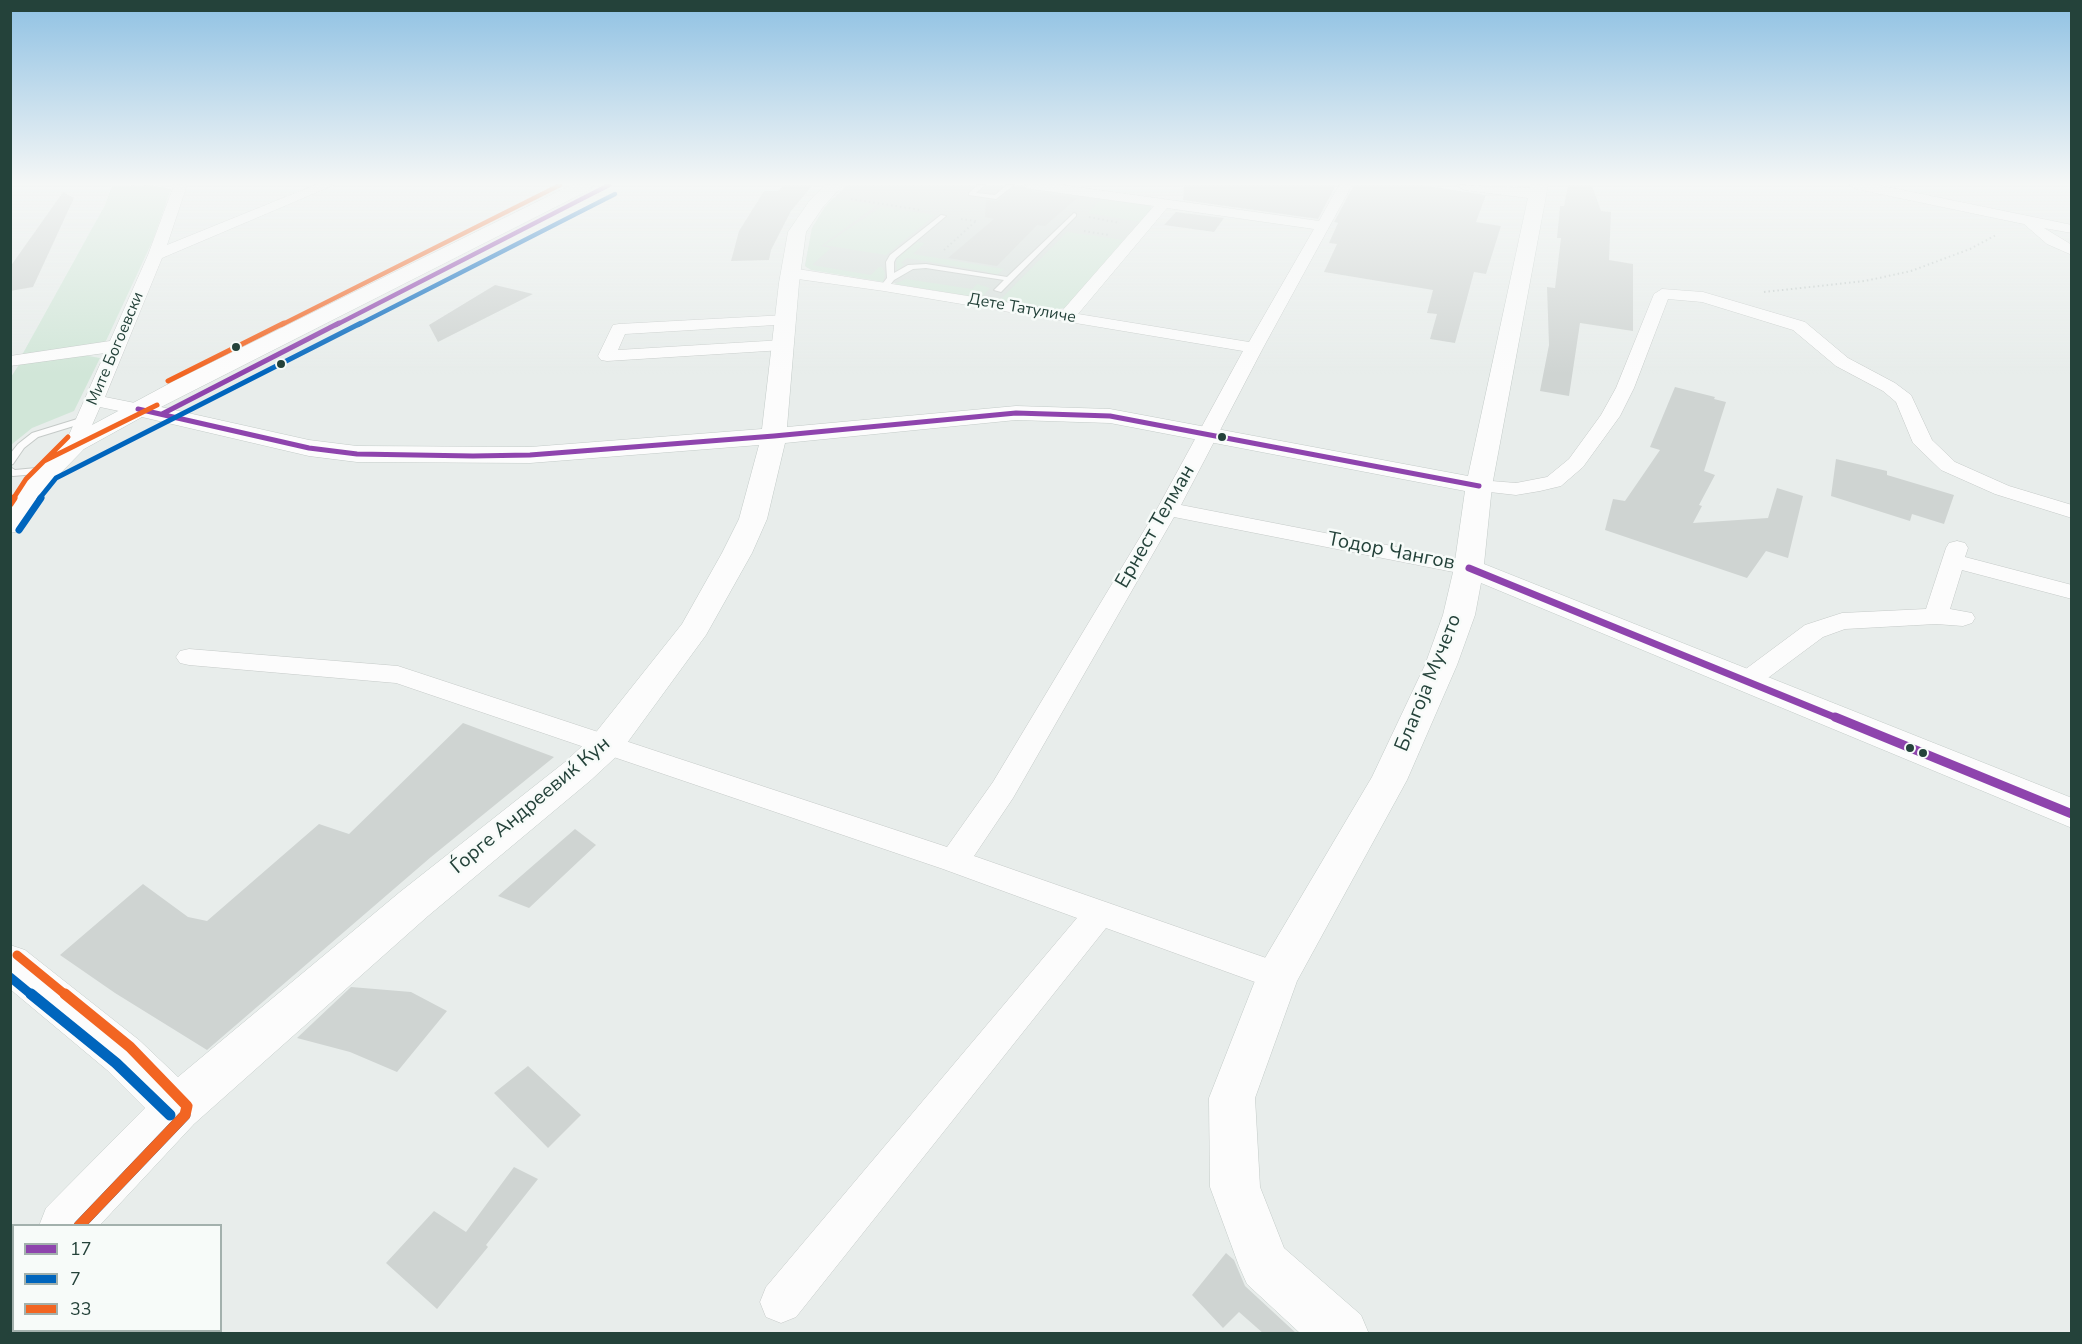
<!DOCTYPE html>
<meta charset="utf-8">
<style>
body{margin:0}
#map{position:relative;width:2082px;height:1344px;overflow:hidden;background:#e8edeb;font-family:"Nunito Sans",sans-serif}
canvas{display:block}
.frame{position:absolute;inset:0;border:12px solid #24423a;pointer-events:none}
.legend{position:absolute;left:12px;top:1224px;width:210px;height:108px;box-sizing:border-box;background:#f7fbf9;border:2px solid #a3b1ad;margin:0;padding:8px 10px;list-style:none;font-size:18px;color:#24423a}
.legend li{display:flex;align-items:center;gap:12px;height:30px}
.legend b{width:30px;border:2px solid #a3b1ad}
</style>
<div id="map">
<canvas width="2082" height="1344"></canvas>
<div class="frame"></div>
<ul class="legend">
<li><b style="height:8px;background:#8e44ad"></b>17</li>
<li><b style="height:8px;background:#0065bd"></b>7</li>
<li><b style="height:8px;background:#f26522"></b>33</li>
</ul>
</div>
<script>
const ctx = document.querySelector('canvas').getContext('2d');
ctx.lineJoin = 'round';
function fillPath(path, color) { ctx.fillStyle = color; ctx.fill(path, 'evenodd'); }
const toPath = rows => new Path2D(rows.map(r => 'M' + r).join(''));
function strokePath(path, color, width, dash) { ctx.strokeStyle = color; ctx.lineWidth = width; ctx.lineCap = dash ? 'butt' : 'round'; ctx.setLineDash(dash || []); ctx.stroke(path); }
function write(font, color, halo, rows, align = 'center') {
  ctx.font = font + ' "Nunito Sans",sans-serif'; ctx.lineWidth = 5; ctx.setLineDash([]); ctx.textBaseline = 'middle'; ctx.strokeStyle = halo; ctx.fillStyle = color; for (const [text, x, y, turn = 0] of rows) {
    ctx.save(); ctx.translate(x, y); ctx.rotate((+turn || 0) * Math.PI / 180); ctx.textAlign = isNaN(turn) ? turn : align; if (halo) ctx.strokeText(text, 0, 0); ctx.fillText(text, 0, 0); ctx.restore();
  }
}
const built = toPath([
 [847,185,1005,185,1150,206,1152,210,1058,310,1051,310,808,268,805,266,812,228,825,207]
]);
const green = toPath([
 [150,185,171,189,153,240,105,343,22,355,105,205,112,186],
 [833,198,877,205,821,246,831,248,812,265,871,275,879,267,882,267,885,273,883,282,811,270,805,266,812,228,825,207],
 [1102,198,1141,203,1150,206,1152,210,1141,222,1088,213],
 [881,207,935,215,886,255,824,245],
 [1067,232,1124,240,1065,308,1051,310,999,301],
 [917,242,925,243,913,254,1004,269,998,274,984,277,988,272,907,258,901,263,904,264,897,272,896,259],
 [906,279,972,289,977,284,990,288,981,298,894,284],
 [77,354,100,358,74,411,32,428,11,445,11,377,20,363]
]);
const building = toPath([
 [784,185,813,185,791,211,771,250,769,260,731,261,739,231,764,191,778,191],
 [1016,185,1023,185,1031,191,1077,198,1045,226,1037,225,997,266,948,258,994,219,985,217,986,200,997,201],
 [1184,185,1336,185,1318,219,1183,200],
 [1354,185,1422,185,1486,195,1476,222,1501,226,1486,274,1474,272,1455,343,1430,339,1437,314,1427,313,1433,290,1324,272,1337,244,1329,243,1338,223,1334,222],
 [1568,185,1592,185,1601,211,1611,212,1609,260,1633,264,1633,331,1580,323,1569,396,1540,391,1549,345,1547,287,1555,288,1561,238,1557,238,1560,206,1564,206],
 [63,192,74,198,33,287,10,291,10,267],
 [1176,212,1224,218,1214,232,1164,225],
 [495,285,533,294,438,342,429,325],
 [1675,387,1715,397,1714,399,1726,402,1704,471,1715,475,1699,505,1702,506,1693,523,1768,518,1777,488,1803,496,1788,558,1766,551,1747,578,1605,530,1613,499,1625,501,1660,450,1650,447],
 [1836,459,1887,471,1887,475,1954,495,1944,524,1912,514,1910,521,1831,496],
 [463,723,554,757,431,857,207,1050,115,993,60,955,143,884,188,917,207,921,319,824,349,834],
 [575,829,596,845,529,908,498,896],
 [351,987,411,992,447,1011,397,1072,350,1052,297,1038],
 [528,1066,581,1115,548,1148,494,1093],
 [514,1167,538,1179,486,1245,488,1247,437,1309,386,1263,434,1211,466,1232],
 [1226,1253,1234,1260,1245,1286,1297,1334,1264,1334,1239,1312,1223,1328,1192,1295]
]);
const path = toPath([
 [851,199,921,210],
 [1089,217,1120,223],
 [961,219,976,221],
 [1084,231,1109,235],
 [944,250,976,221],
 [1764,292,1865,281,1911,271,1970,249,1996,235]
]);
const lane = toPath([
 [978,185,985,185,976,193,995,195,1007,185,1014,185,996,199,969,195,969,193,978,185],
 [1074,213,1076,214,1076,216,1001,292,994,290,1004,280,926,268,913,269,894,280,890,285,883,283,887,278,886,262,890,255,941,215,946,216,896,258,894,262,894,273,908,265,926,264,1007,277,1074,213],
 [87,416,92,419,90,421,38,437,24,448,13,464,10,465,10,454,18,444,32,433,87,416],
 [10,467,15,470,47,467,52,470,47,473,13,476,10,475,10,467]
]);
const street = toPath([
 [174,185,187,185,167,245,315,185,334,185,162,258,105,397,145,405,147,409,145,413,138,415,100,407,82,448,68,448,65,444,105,353,10,366,10,356,110,341,148,255,174,185],
 [1025,185,1063,185,1319,221,1339,185,1352,185,1263,348,1181,505,1469,561,1477,563,1480,568,1477,573,1469,575,1174,517,1013,798,974,856,1289,966,1294,976,1289,986,1277,990,1106,928,796,1317,781,1323,766,1317,760,1302,766,1287,1077,918,943,869,396,683,189,665,180,663,176,657,180,651,189,649,398,666,947,847,993,782,1157,509,1243,351,884,291,791,278,783,273,791,268,1062,311,1154,206,1031,189,1025,185],
 [1167,208,1314,229,1249,342,1078,314,1167,208],
 [1850,185,1878,185,2072,225,2072,233,2044,228,2072,245,2072,255,2047,244,2024,224,1856,189,1850,185],
 [1662,289,1703,292,1805,322,1848,358,1895,383,1911,395,1932,440,1955,462,2009,486,2072,505,2072,518,1995,494,1941,470,1913,443,1896,402,1883,391,1836,366,1793,330,1702,302,1668,299,1634,388,1620,416,1583,467,1561,486,1540,491,1516,495,1472,490,1469,486,1472,482,1479,480,1516,483,1547,477,1569,459,1601,415,1616,388,1654,294,1662,289],
 [786,315,794,320,792,324,625,334,618,350,783,340,789,341,792,345,789,349,783,350,607,361,601,360,598,356,611,329,613,325,619,324,786,315],
 [1957,541,1965,543,1968,548,1965,557,2072,585,2072,599,1962,570,1950,609,1972,613,1975,618,1972,623,1963,626,1936,624,1845,629,1823,637,1757,686,1748,689,1739,686,1735,680,1739,674,1805,625,1842,613,1926,609,1946,548,1949,543,1957,541]
]);
const secondary = toPath([
 [571,185,593,185,591,189,161,407,309,440,357,446,530,447,762,429,779,283,788,232,810,200,825,185,843,185,823,207,806,232,799,283,787,427,1016,406,1110,409,1468,476,1528,198,1464,190,1456,185,1530,188,1530,185,1548,185,1492,486,1484,564,2072,798,2072,828,1481,583,1475,615,1457,665,1407,780,1297,981,1255,1098,1260,1187,1284,1248,1361,1315,1369,1334,1301,1334,1247,1284,1239,1266,1210,1187,1209,1098,1262,963,1372,777,1425,665,1443,615,1454,568,1465,491,1110,423,1016,420,785,443,767,519,752,553,706,635,619,754,591,780,428,916,194,1124,99,1226,39,1226,46,1208,145,1108,107,1070,10,989,10,945,25,950,139,1040,178,1077,400,892,565,762,593,736,682,624,722,553,739,519,759,445,530,463,357,462,309,456,142,417,84,449,45,489,20,531,10,533,10,501,24,479,66,439,174,381,571,185],
 [14,1252,14,1306,10,1307,10,1253,14,1252]
]);
const bus1Far3 = toPath([
 [336,325,609,185]
]);
const bus1Far2 = toPath([
 [138,409,309,448,357,454,473,456,530,455,774,436,1016,413,1110,416,1479,486],
 [162,414,339,323]
]);
const bus1Far1 = toPath([
 [1469,568,1839,719]
]);
const bus1 = toPath([
 [1835,717,2072,814]
]);
const bus2Far4 = toPath([
 [358,325,615,194]
]);
const bus2Far3 = toPath([
 [39,499,56,478,361,323]
]);
const bus2Far2 = toPath([
 [19,530,41,498]
]);
const bus2Far1 = toPath([
 [10,977,33,996]
]);
const bus2 = toPath([
 [31,994,116,1063,170,1115],
 [79,1226,185,1115]
]);
const bus3Far4 = toPath([
 [281,325,560,185]
]);
const bus3Far3 = toPath([
 [168,381,284,323],
 [44,461,157,405],
 [13,499,26,479,68,437]
]);
const bus3Far2 = toPath([
 [10,504,14,498]
]);
const bus3Far1 = toPath([
 [17,955,67,996]
]);
const bus3 = toPath([
 [65,994,130,1047,187,1106,185,1115,79,1226]
]);
const markers = [
 [236,347,5,"#24423a"],
 [281,364,5,"#24423a"],
 [1222,437,5,"#24423a"],
 [1910,748,5,"#24423a"],
 [1923,753,5,"#24423a"]
];
const farStreetnames = [
 ["Дете Татуличе",1022,309,10],
 ["Мите Богоевски",116,349,-67]
];
const streetNames = [
 ["Ернест Телман",1156,527,-60],
 ["Тодор Чангов",1391,552,11],
 ["Благоја Мучето",1429,683,-68],
 ["Ѓорге Андреевиќ Кун",531,806,-40]
];
fillPath(built, '#d6dedb');
fillPath(green, '#d1e6d8');
fillPath(building, '#cfd4d2');
strokePath(lane, '#c5cac8', 2);
strokePath(street, '#c5cac8', 1);
strokePath(secondary, '#c3cbc8', 1);
strokePath(path, '#c3ccca', 2, [1.5, 3]);
fillPath(lane, '#fcfcfc');
fillPath(street, '#fcfcfc');
fillPath(secondary, '#fcfcfc');
strokePath(bus1Far3, '#8e44ad', 4.5);
strokePath(bus1Far2, '#8e44ad', 5);
strokePath(bus1Far1, '#8e44ad', 7);
strokePath(bus1, '#8e44ad', 9);
strokePath(bus2Far4, '#0065bd', 4.5);
strokePath(bus2Far3, '#0065bd', 5);
strokePath(bus2Far2, '#0065bd', 7);
strokePath(bus2Far1, '#0065bd', 9);
strokePath(bus2, '#0065bd', 11);
strokePath(bus3Far4, '#f26522', 4.5);
strokePath(bus3Far3, '#f26522', 5);
strokePath(bus3Far2, '#f26522', 7);
strokePath(bus3Far1, '#f26522', 9);
strokePath(bus3, '#f26522', 11);
const sky = ctx.createLinearGradient(0, 0, 0, 374);
sky.addColorStop(0, '#8fc1e3');
sky.addColorStop(0.49, '#f5f7f6');
sky.addColorStop(1, '#f5f7f600');
ctx.fillStyle = sky;
ctx.fillRect(0, 0, 2082, 374);
for (const [x, y, r, color] of markers) { const dot = new Path2D(); dot.arc(x, y, r, 0, 2 * Math.PI); ctx.fillStyle = color; ctx.fill(dot); strokePath(dot, '#f7fbf9', 2); }
write('16px', '#24423a', '#f7fbf9', farStreetnames);
write('20px', '#24423a', '#f7fbf9', streetNames);
</script>
